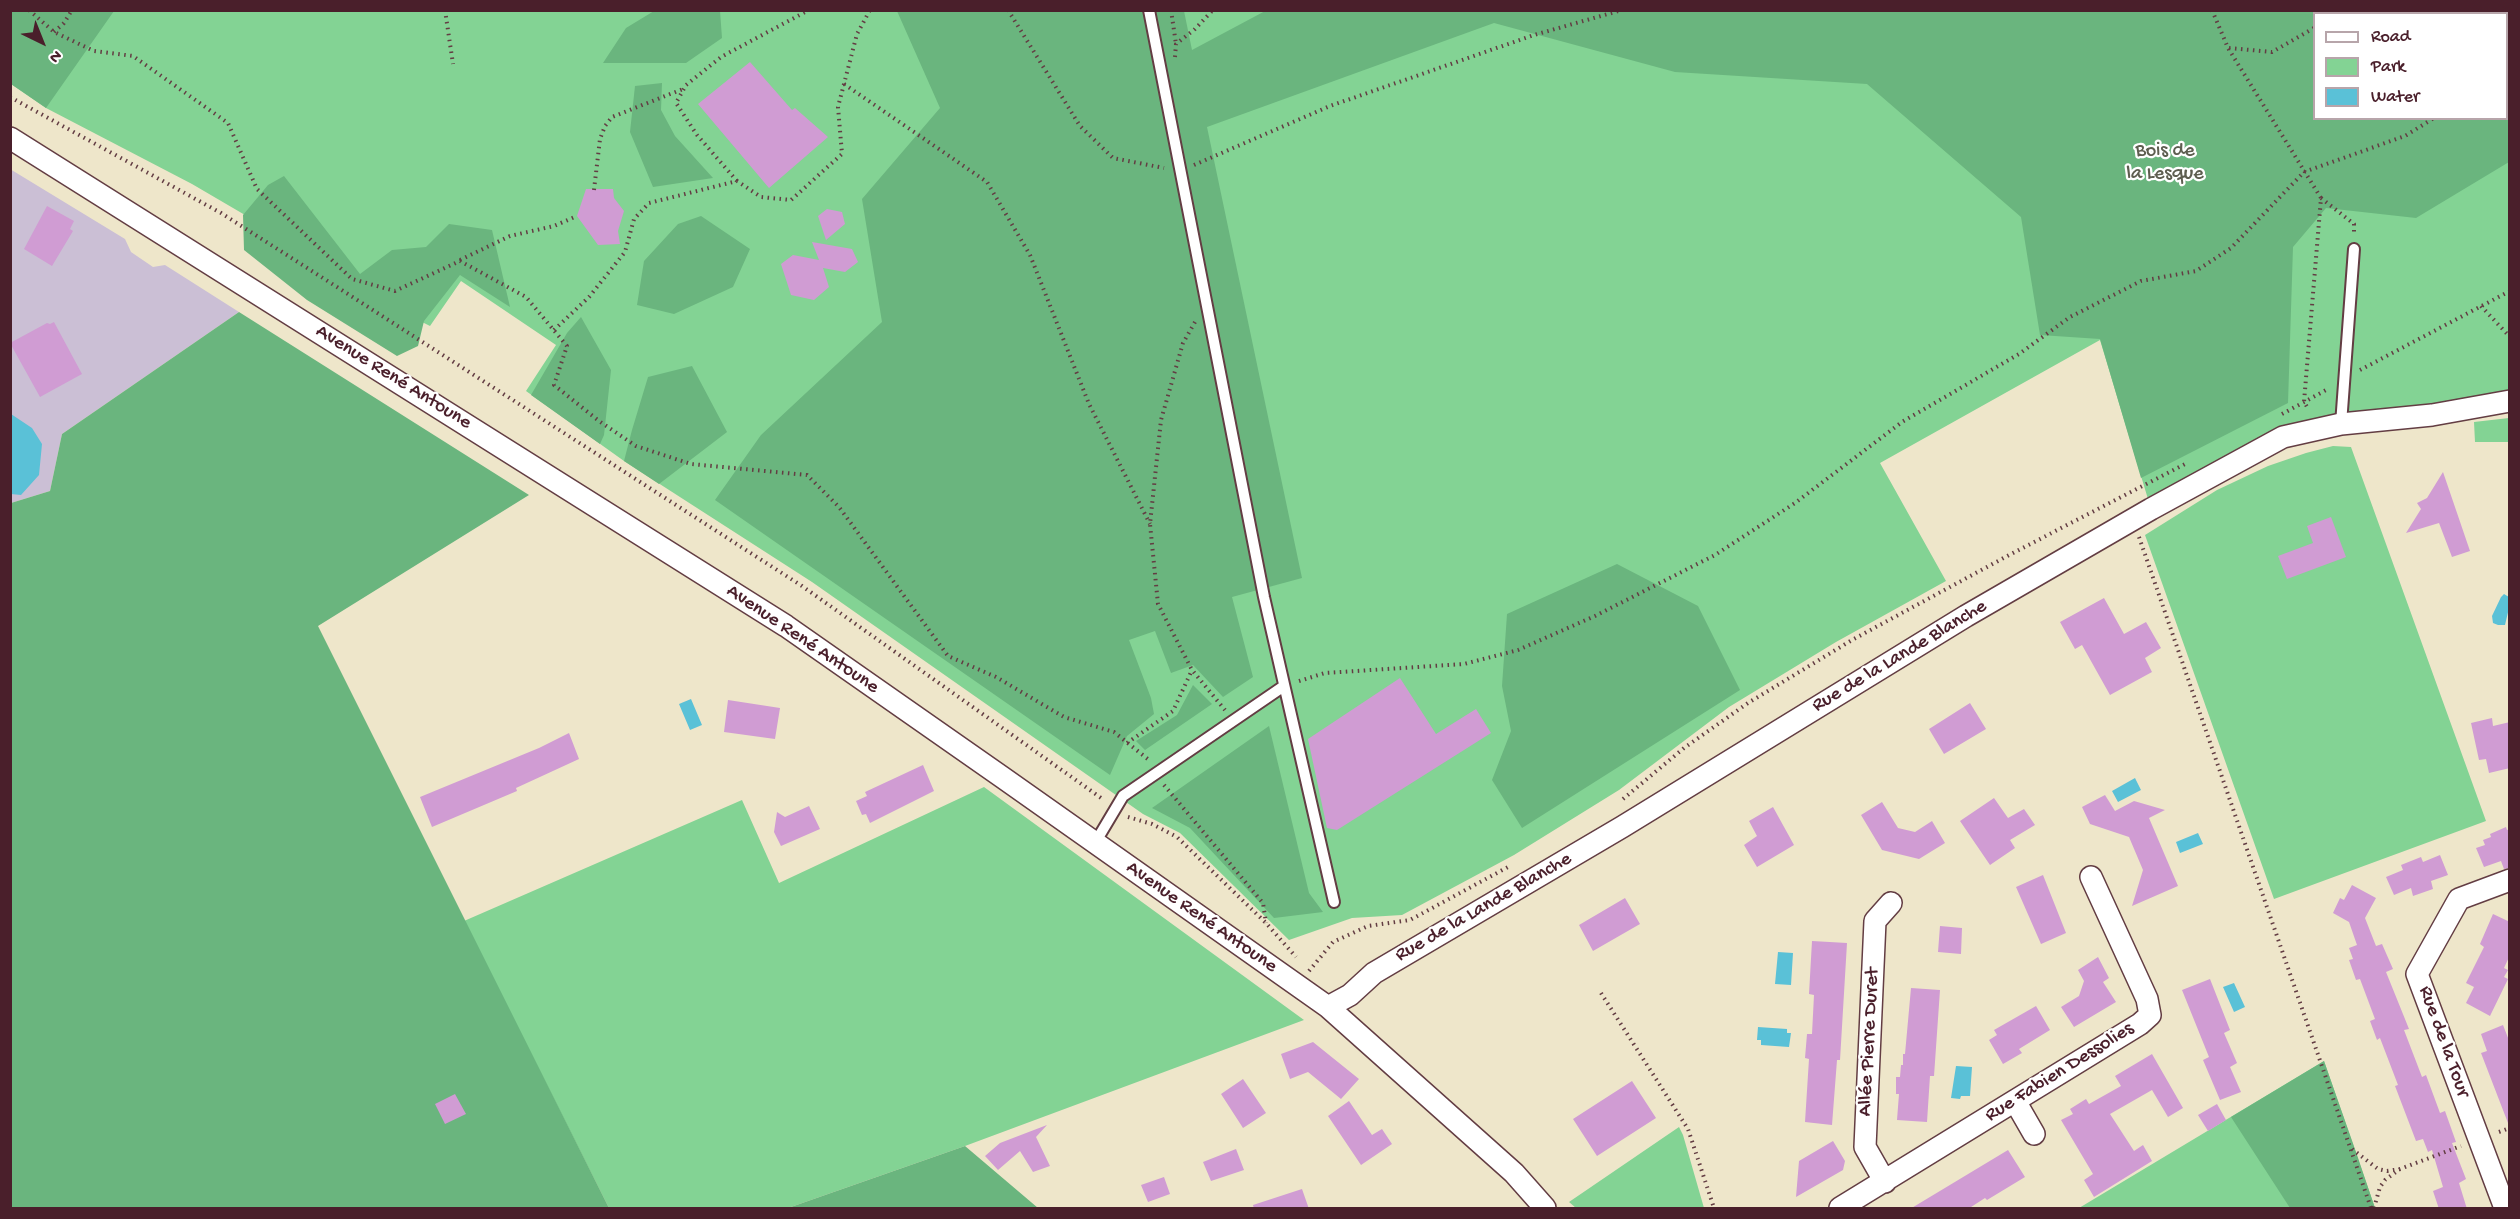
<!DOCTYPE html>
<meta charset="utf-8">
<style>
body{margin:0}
#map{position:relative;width:2520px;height:1219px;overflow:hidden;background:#eee6ca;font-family:"Gochi Hand",sans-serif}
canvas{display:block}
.frame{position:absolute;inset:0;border:12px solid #4a1f2b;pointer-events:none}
.legend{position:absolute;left:2313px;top:12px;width:195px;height:108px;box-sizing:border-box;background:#fff;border:2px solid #b7a5aa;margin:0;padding:8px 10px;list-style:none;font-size:18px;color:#4a1f2b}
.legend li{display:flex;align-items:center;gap:12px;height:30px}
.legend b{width:30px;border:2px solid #b7a5aa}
.north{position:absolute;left:12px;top:12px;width:60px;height:60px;-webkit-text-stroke:4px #fff;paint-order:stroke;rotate:137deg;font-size:16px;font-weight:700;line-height:24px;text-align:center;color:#4a1f2b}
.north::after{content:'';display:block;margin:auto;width:21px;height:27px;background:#4a1f2b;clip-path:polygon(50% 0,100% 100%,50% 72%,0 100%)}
</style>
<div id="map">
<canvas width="2520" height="1219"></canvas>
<div class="frame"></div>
<ul class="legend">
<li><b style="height:8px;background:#fff"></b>Road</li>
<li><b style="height:16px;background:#83d394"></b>Park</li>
<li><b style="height:16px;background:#5ac1d7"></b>Water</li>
</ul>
<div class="north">N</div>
</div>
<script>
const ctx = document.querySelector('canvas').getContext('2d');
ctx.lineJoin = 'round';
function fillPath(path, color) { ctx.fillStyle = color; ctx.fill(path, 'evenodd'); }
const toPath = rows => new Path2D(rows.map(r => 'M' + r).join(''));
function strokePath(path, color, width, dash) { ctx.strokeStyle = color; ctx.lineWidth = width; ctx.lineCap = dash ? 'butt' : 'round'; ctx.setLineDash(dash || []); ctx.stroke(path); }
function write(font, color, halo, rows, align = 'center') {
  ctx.font = font + ' "Gochi Hand",sans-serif'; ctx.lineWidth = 4.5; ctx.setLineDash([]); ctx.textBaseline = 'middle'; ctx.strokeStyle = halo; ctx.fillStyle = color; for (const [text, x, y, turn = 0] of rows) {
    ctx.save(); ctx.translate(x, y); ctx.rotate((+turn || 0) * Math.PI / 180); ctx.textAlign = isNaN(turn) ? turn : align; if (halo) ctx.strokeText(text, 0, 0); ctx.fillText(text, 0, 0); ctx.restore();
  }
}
const industrial = toPath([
 [10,169,125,239,131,252,153,267,165,265,239,312,62,434,50,491,11,503]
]);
const green = toPath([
 [11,10,2509,11,2509,406,2283,437,2151,509,2100,340,1880,463,1946,581,1836,642,1729,707,1619,790,1514,855,1402,915,1352,918,1289,940,1180,833,1143,814,812,582,624,461,526,391,556,345,461,281,430,326,366,294,286,239,192,184,46,108,11,84],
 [2314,14,2506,14,2506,118,2314,118],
 [2509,418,2509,442,2475,442,2474,422],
 [2333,446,2351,447,2486,821,2274,899,2145,535,2217,490,2268,466,2306,453],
 [984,787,1304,1020,965,1146,788,1208,609,1208,464,921,742,800,779,883],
 [2324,1061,2375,1208,2079,1208],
 [1679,1127,1683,1135,1704,1208,1576,1208,1569,1202]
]);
const forest = toPath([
 [11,10,114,11,46,108,11,84],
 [1267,10,2509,11,2509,162,2416,218,2326,208,2293,247,2288,403,2141,478,2100,339,2040,335,2021,217,1867,84,1675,72,1494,23,1207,127,1302,578,1232,597,1253,677,1223,697,1193,665,1171,673,1155,631,1129,640,1151,698,1154,714,1127,736,1110,775,715,500,761,435,882,322,862,199,940,108,897,11,1184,11,1192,50],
 [2314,14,2506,14,2506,118,2314,118],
 [654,11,720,11,722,38,686,63,603,63,626,28],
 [662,83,661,110,675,136,713,178,653,187,630,132,635,86],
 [284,176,360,274,392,250,426,247,449,224,492,230,510,307,460,275,424,321,418,346,397,356,307,300,244,250,243,215,268,185],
 [701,216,750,249,733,287,674,314,637,305,644,261,678,224],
 [239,312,529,495,318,626,609,1208,11,1208,11,503,50,491,62,434],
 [581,317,611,370,604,435,600,444,531,395,567,333],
 [692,366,727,432,659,484,624,461,632,430,648,377],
 [1617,564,1698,606,1740,690,1522,828,1492,780,1511,731,1502,686,1507,614],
 [1193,685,1212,704,1145,750,1136,741,1177,715],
 [1269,726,1309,893,1323,912,1274,918,1190,828,1152,808],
 [2324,1061,2356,1152,2375,1208,2290,1208,2231,1117],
 [965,1146,1038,1208,788,1208]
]);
const water = toPath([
 [11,414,32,428,42,444,39,475,21,495,11,494],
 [2504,594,2509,597,2509,608,2505,625,2498,625,2493,623,2492,616,2501,597],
 [691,699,702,725,690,730,679,704],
 [2135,778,2141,790,2118,802,2112,791],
 [2198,833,2203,844,2180,853,2176,842],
 [1778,952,1793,953,1791,985,1775,984],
 [2234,983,2245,1007,2234,1012,2223,987],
 [1758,1027,1787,1029,1787,1033,1791,1033,1789,1047,1761,1045,1761,1040,1757,1040],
 [1956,1066,1972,1067,1970,1096,1961,1096,1960,1099,1951,1098]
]);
const building = toPath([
 [750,62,792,110,795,108,828,137,769,188,698,104],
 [586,189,613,189,614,198,624,211,618,231,620,244,598,245,577,216],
 [47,206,74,221,70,229,73,231,52,266,24,249],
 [827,209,842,212,845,224,826,240,818,216],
 [812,242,852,249,858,262,845,272,823,268,829,287,814,300,791,295,781,264,793,255,819,260],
 [54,322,82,374,40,397,10,343,47,323,50,324],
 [2443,472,2470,551,2452,557,2439,523,2406,533,2421,509,2417,503,2427,498],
 [2331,517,2346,557,2287,579,2278,556,2313,543,2307,526],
 [2104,598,2124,634,2146,622,2161,648,2145,658,2152,672,2110,695,2082,645,2075,649,2060,622],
 [1400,678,1436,734,1476,709,1491,733,1337,830,1327,828,1308,739],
 [728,700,780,708,775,739,724,732],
 [1970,703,1986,729,1944,754,1929,729],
 [2492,718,2493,726,2510,722,2510,768,2489,773,2486,759,2479,760,2471,723],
 [569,733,579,759,516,788,517,791,432,827,420,797,539,748],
 [923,765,934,791,870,823,866,814,862,815,856,801,867,796,865,792],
 [2105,795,2115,811,2134,801,2165,810,2149,818,2178,886,2132,906,2143,870,2129,837,2090,824,2082,807],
 [1994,798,2008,818,2024,809,2035,825,2010,840,2015,848,1990,865,1960,821],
 [1882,802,1898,828,1915,832,1932,821,1945,843,1919,859,1882,850,1861,815],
 [809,806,820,829,781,846,774,832,777,812,785,817],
 [1773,807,1794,845,1757,867,1744,845,1757,836,1749,821],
 [2506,827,2507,830,2510,829,2510,868,2504,869,2501,861,2484,867,2476,848,2485,845,2483,840,2491,837,2490,834],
 [2440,855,2448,875,2431,881,2433,889,2413,896,2411,888,2394,895,2386,877,2403,870,2401,865,2421,857,2423,862],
 [2043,875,2066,933,2041,944,2016,887],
 [2352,885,2376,898,2365,918,2376,946,2382,944,2393,969,2386,972,2409,1029,2404,1030,2422,1077,2426,1075,2440,1113,2445,1111,2456,1142,2452,1143,2466,1179,2459,1183,2467,1209,2439,1209,2433,1191,2443,1187,2432,1150,2428,1152,2423,1139,2416,1141,2395,1086,2398,1085,2380,1038,2377,1040,2370,1021,2375,1019,2360,979,2356,980,2349,960,2353,959,2349,948,2357,945,2349,922,2333,913,2340,898,2344,900],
 [1625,898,1640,924,1593,951,1579,925],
 [2493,914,2510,922,2510,955,2504,968,2508,970,2504,977,2508,979,2490,1016,2466,1003,2474,987,2466,983,2484,947,2480,944],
 [1940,926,1962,928,1961,954,1938,952],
 [1812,941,1847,943,1840,1060,1837,1060,1832,1125,1805,1122,1809,1059,1805,1058,1807,1034,1812,1034,1814,995,1809,994],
 [2098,957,2109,978,2103,982,2116,1002,2074,1027,2061,1007,2079,996,2084,981,2078,970],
 [2210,979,2230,1030,2224,1033,2237,1063,2230,1067,2241,1092,2220,1100,2203,1060,2209,1057,2182,990],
 [1911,988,1940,990,1934,1076,1930,1076,1927,1122,1897,1120,1899,1094,1896,1094,1896,1077,1900,1077,1901,1065,1903,1065,1903,1054,1905,1054],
 [2036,1006,2050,1030,2019,1049,2022,1053,2003,1064,1989,1040,1997,1035,1994,1030],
 [2503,1025,2510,1043,2508,1123,2481,1053,2487,1051,2481,1034],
 [1313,1042,1359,1079,1341,1099,1308,1072,1290,1079,1281,1054],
 [2152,1054,2183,1108,2168,1117,2152,1090,2110,1114,2134,1151,2143,1145,2152,1161,2094,1197,2084,1180,2093,1174,2061,1120,2073,1114,2070,1109,2086,1099,2089,1104,2121,1086,2115,1076],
 [1243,1079,1266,1113,1243,1128,1221,1094],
 [1632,1081,1656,1118,1597,1156,1573,1119],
 [455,1094,466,1114,445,1124,435,1104],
 [1349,1101,1372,1135,1382,1129,1392,1144,1361,1165,1328,1116],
 [2217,1104,2226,1120,2208,1131,2198,1115],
 [1047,1125,1036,1137,1050,1166,1033,1172,1020,1151,998,1170,985,1156,1000,1143],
 [1833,1141,1845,1161,1843,1170,1796,1197,1799,1161],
 [1236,1149,1244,1170,1211,1181,1203,1162],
 [2008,1150,2025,1177,1987,1200,1985,1198,1968,1209,1910,1209],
 [1164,1177,1170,1194,1148,1202,1141,1185],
 [1302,1189,1309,1209,1254,1209,1253,1205]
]);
const path = toPath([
 [29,10,54,32,94,51,133,56,228,123,257,189,352,279,395,291,460,261,526,297,567,346,554,385,599,421,636,446,691,464,807,475,839,507,948,656,996,677,1064,717,1114,732,1149,760],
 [445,10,453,64],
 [1008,10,1080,126,1113,158,1164,168],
 [1171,10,1176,44],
 [2212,10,2228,48,2321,198,2304,402,2309,410],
 [2496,10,2498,14],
 [2332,14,2335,10],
 [2506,21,2510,23],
 [54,32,64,23,72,10],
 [2229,48,2272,52,2314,28],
 [1175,57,1176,44,1195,29,1213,10],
 [2506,67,2510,64],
 [844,84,987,182,1030,255,1089,404,1150,524],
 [10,97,221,213,337,287,802,586,1104,800],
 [1194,165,1330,106,1534,35,1622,10],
 [737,181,697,135,676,103,686,85,721,57,809,10],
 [594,190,600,139,605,126,612,117,683,89],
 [2321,198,2354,224,2354,236],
 [460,260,510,236,554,226,577,216],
 [2481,306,2510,337],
 [1195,322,1183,343,1161,420,1150,524,1158,604,1192,670,1225,710],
 [554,330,589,297,625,252,634,219,649,203,737,181,761,197,791,200,842,154,838,107,857,34,870,10],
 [2360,370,2510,291],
 [2282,414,2328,389],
 [2139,537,2371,1208],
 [1299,681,1325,673,1464,664,1518,650,1595,616,1715,555,1795,503,1902,422,2019,354,2070,317,2141,281,2196,271,2231,248,2304,172,2405,136,2434,118],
 [1127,743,1173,711,1192,670],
 [1164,785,1263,903,1266,923],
 [1623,799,1684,748,1748,703,1852,640,2011,554,2187,463],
 [1128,817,1152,824,1177,837,1266,923,1296,957],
 [1309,971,1333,942,1368,926,1410,920,1508,867],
 [1601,993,1688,1129,1714,1208],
 [2499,1132,2510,1128],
 [2352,1149,2378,1169,2387,1171,2400,1169],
 [2374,1208,2380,1187,2385,1180,2400,1169,2461,1146]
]);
const service = toPath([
 [1149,10,1264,597,1334,902],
 [2341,424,2354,249],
 [1095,843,1123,796,1284,686]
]);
const minor = toPath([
 [10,138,786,626,1002,777,1328,1007,1514,1173,1545,1208],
 [1328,1007,1350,995,1374,973,1622,827,1966,616,2151,509,2283,437,2341,424,2432,415,2510,401],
 [2015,1101,2034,1134],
 [1885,1182,1865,1147,1875,921,1891,903],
 [1840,1208,2140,1024,2150,1015,2147,999,2091,877],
 [2505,1208,2417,974,2459,899,2510,880]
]);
const parkNames = [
 ["Bois de",2165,152],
 ["la Lesque",2165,175]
];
const streetNames = [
 ["Avenue René Antoune",393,378,32],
 ["Avenue René Antoune",802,640,34],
 ["Rue de la Lande Blanche",1900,657,-31],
 ["Rue de la Lande Blanche",1484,908,-30],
 ["Avenue René Antoune",1201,918,35],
 ["Allée Pierre Duret",1870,1042,-87],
 ["Rue de la Tour",2443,1042,70],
 ["Rue Fabien Dessolies",2060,1073,-32]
];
fillPath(industrial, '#cbbfd5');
fillPath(green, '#83d394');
fillPath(forest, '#6ab57e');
fillPath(water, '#5ac1d7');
fillPath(building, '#d09cd3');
strokePath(service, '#633d43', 14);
strokePath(minor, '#633d43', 24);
strokePath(path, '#633d43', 4, [1.5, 4.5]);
strokePath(service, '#fff', 10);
strokePath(minor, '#fff', 21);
write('20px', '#5e5e50', '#fff', parkNames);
write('20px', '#4a1f2b', '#fff', streetNames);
</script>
